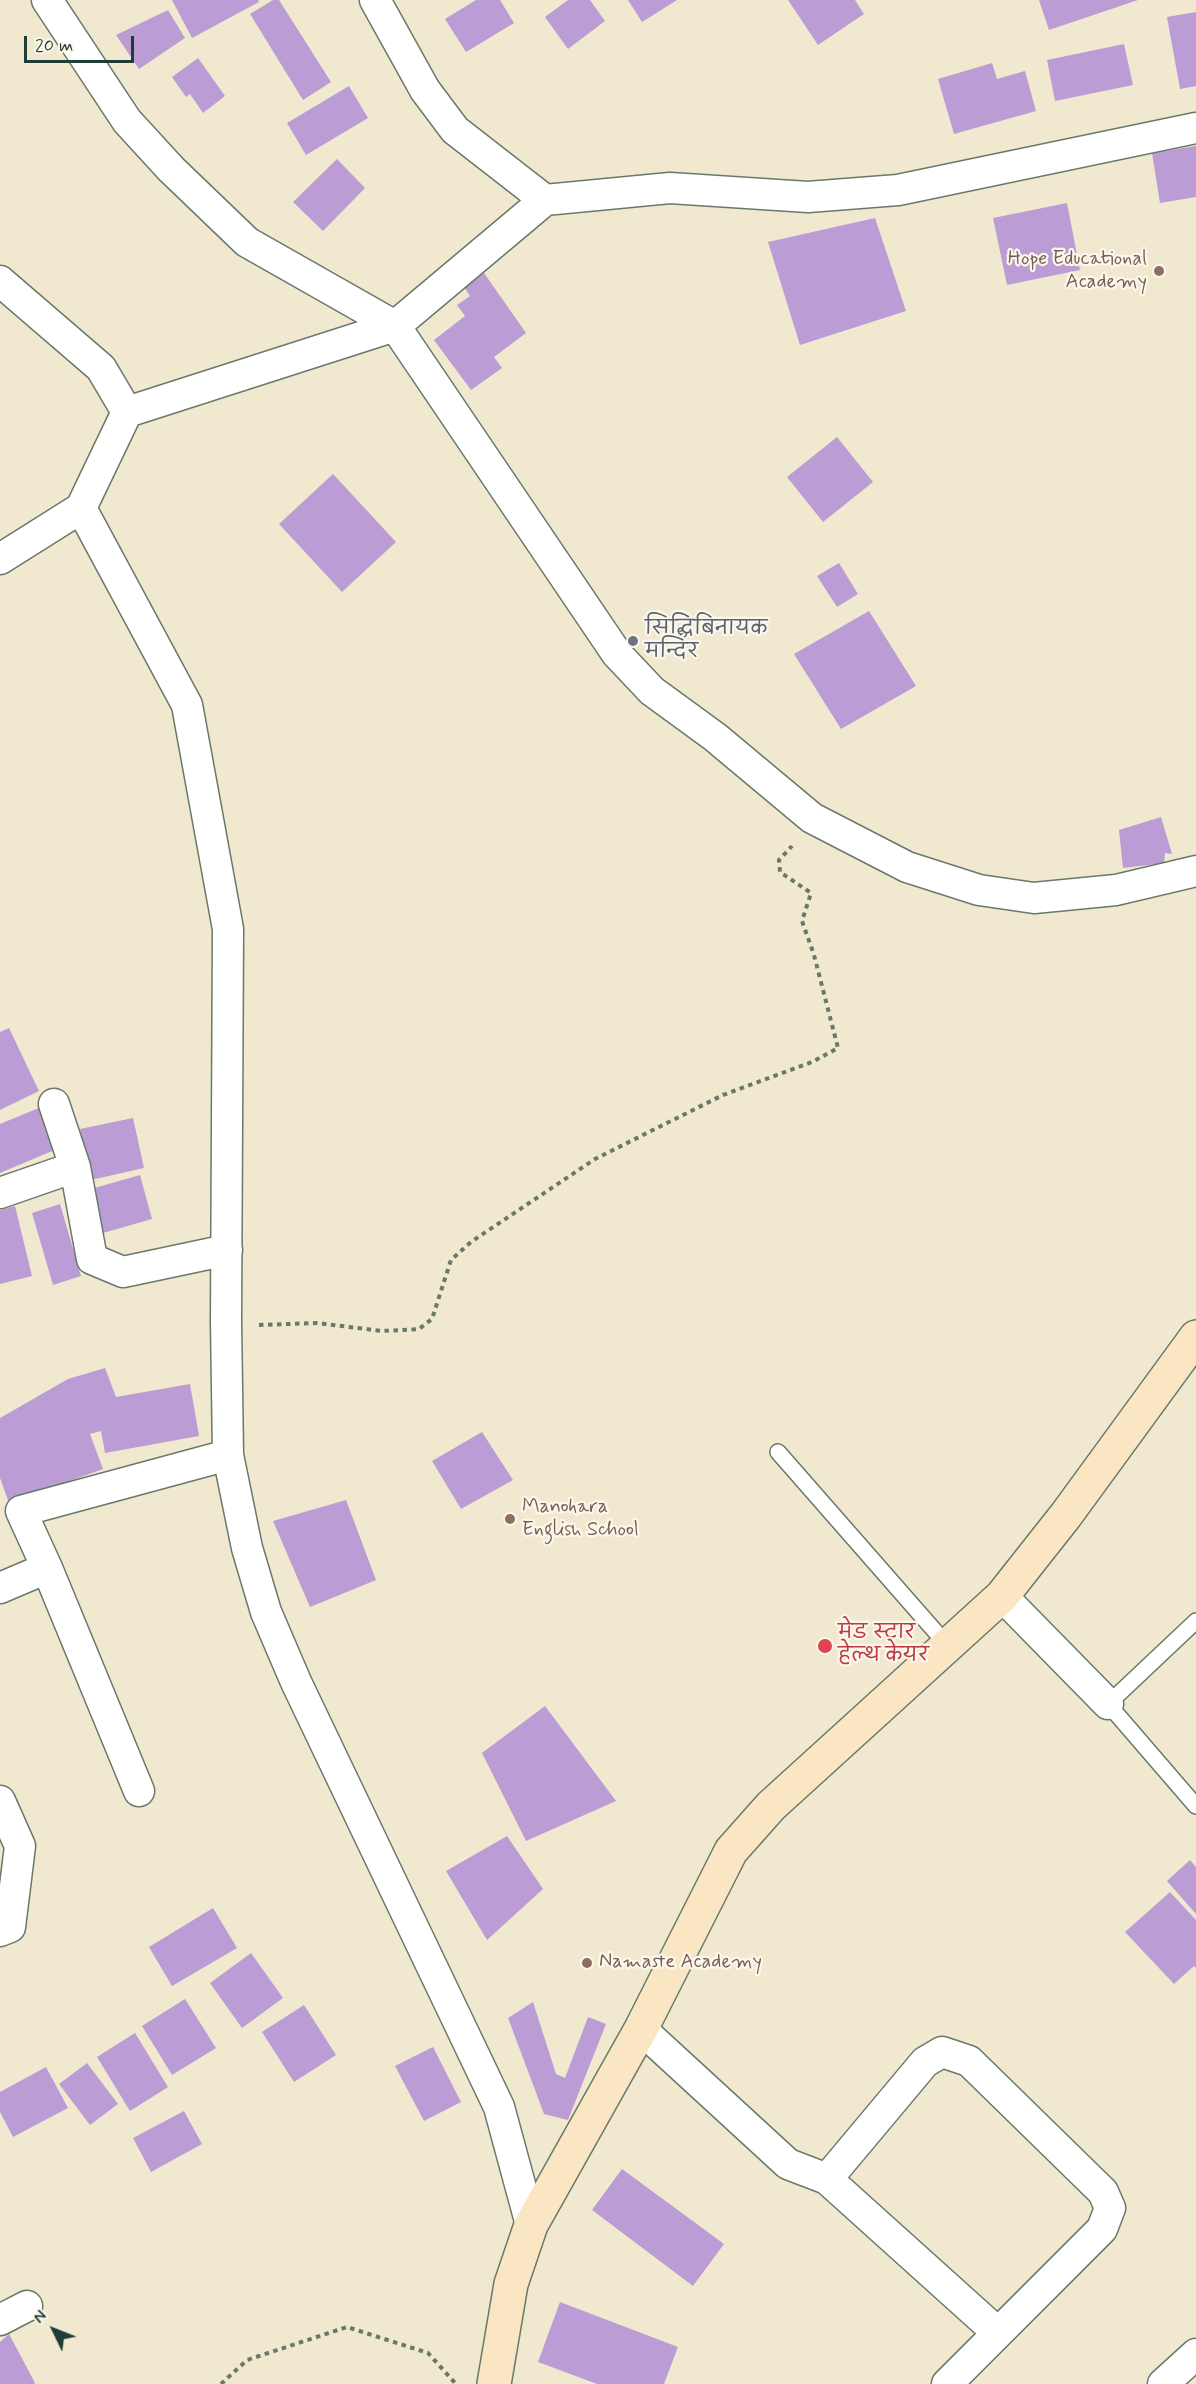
<!DOCTYPE html>
<meta charset="utf-8">
<style>
body{margin:0}
#map{position:relative;width:1196px;height:2384px;overflow:hidden;background:#f0e9cf;font-family:Mynerve,sans-serif}
canvas{display:block}
.north{position:absolute;left:24px;top:2300px;width:60px;height:60px;-webkit-text-stroke:4px #fbf7ec;paint-order:stroke;rotate:313deg;font-size:16px;font-weight:700;line-height:24px;text-align:center;color:#1f3d34}
.north::after{content:'';display:block;margin:auto;width:21px;height:27px;background:#1f3d34;clip-path:polygon(50% 0,100% 100%,50% 72%,0 100%)}
.scale{position:absolute;left:24px;top:36px;width:110px;height:27px;box-sizing:border-box;border:3px solid #1f3d34;border-top:0;padding-left:8px;font-size:18px;line-height:21px;white-space:nowrap;color:#1f3d34;-webkit-text-stroke:4px #fbf7ec;paint-order:stroke}
</style>
<div id="map">
<canvas width="1196" height="2384"></canvas>
<div class="north">N</div>
<div class="scale">20 m</div>
</div>
<script>
const ctx = document.querySelector('canvas').getContext('2d');
ctx.lineJoin = 'round';
function fillPath(path, color) { ctx.fillStyle = color; ctx.fill(path, 'evenodd'); }
const toPath = rows => new Path2D(rows.map(r => 'M' + r).join(''));
function strokePath(path, color, width, dash) { ctx.strokeStyle = color; ctx.lineWidth = width; ctx.lineCap = dash ? 'butt' : 'round'; ctx.setLineDash(dash || []); ctx.stroke(path); }
function write(font, color, halo, rows, align = 'center') {
  ctx.font = font + ' Mynerve,"Playpen Sans Deva",sans-serif'; ctx.lineWidth = 4.5; ctx.setLineDash([]); ctx.textBaseline = 'middle'; ctx.strokeStyle = halo; ctx.fillStyle = color; for (const [text, x, y, turn = 0] of rows) {
    ctx.save(); ctx.translate(x, y); ctx.rotate((+turn || 0) * Math.PI / 180); ctx.textAlign = isNaN(turn) ? turn : align; if (halo) ctx.strokeText(text, 0, 0); ctx.fillText(text, 0, 0); ctx.restore();
  }
}
const building = toPath([
 [172,0,258,0,259,2,192,38],
 [273,0,279,0,331,82,303,100,250,14],
 [476,0,500,0,514,23,466,52,445,19],
 [568,0,590,0,605,21,568,49,545,17],
 [628,0,677,0,642,22],
 [788,0,855,0,864,14,818,45],
 [1039,0,1138,0,1049,30],
 [168,10,185,38,139,69,116,35],
 [1196,12,1196,86,1180,89,1167,17],
 [1124,44,1133,85,1055,101,1047,60],
 [198,58,225,96,203,113,190,94,186,97,172,77],
 [992,63,997,79,1025,71,1036,111,954,134,938,79],
 [349,86,368,118,306,155,287,123],
 [1196,146,1196,197,1160,203,1152,153],
 [337,159,365,188,323,231,293,202],
 [1067,203,1080,270,1007,285,993,218],
 [875,218,906,311,800,345,768,242],
 [484,273,526,333,494,357,502,368,471,390,434,340,465,316,457,305,470,296,464,287],
 [837,437,873,482,823,522,787,477],
 [333,474,396,542,342,592,279,524],
 [839,563,858,594,837,607,817,576],
 [869,611,916,686,841,729,794,654],
 [1161,817,1172,854,1165,853,1164,863,1123,868,1119,830],
 [9,1028,39,1091,0,1110,0,1032],
 [46,1105,64,1146,0,1173,0,1124],
 [133,1118,144,1168,91,1180,80,1129],
 [140,1175,152,1219,96,1235,84,1191],
 [60,1204,81,1276,53,1285,32,1213],
 [15,1206,32,1276,0,1284,0,1210],
 [105,1368,116,1397,190,1384,199,1436,105,1453,101,1431,90,1434,103,1469,9,1503,0,1478,0,1418,68,1379],
 [482,1432,513,1480,461,1509,432,1461],
 [346,1500,376,1580,310,1607,273,1521],
 [545,1706,616,1801,526,1841,482,1753],
 [507,1836,543,1889,487,1940,446,1871],
 [1190,1860,1196,1867,1196,1914,1167,1881],
 [1170,1892,1196,1920,1196,1968,1194,1966,1174,1984,1125,1932],
 [213,1908,237,1948,172,1986,149,1947],
 [251,1953,283,1998,242,2028,210,1983],
 [185,1999,216,2048,172,2075,142,2026],
 [533,2002,556,2074,565,2078,588,2017,606,2024,568,2120,544,2114,508,2018],
 [304,2005,336,2055,294,2082,262,2032],
 [135,2033,168,2087,130,2111,97,2057],
 [433,2047,461,2102,424,2121,395,2066],
 [87,2063,118,2104,90,2125,59,2084],
 [46,2067,68,2108,13,2137,0,2112,0,2092],
 [184,2111,202,2144,151,2172,133,2138],
 [622,2169,724,2244,693,2286,592,2210],
 [560,2302,678,2347,664,2384,597,2384,538,2362],
 [9,2334,35,2383,34,2384,0,2384,0,2342]
]);
const path = toPath([
 [259,1325,317,1323,382,1331,419,1329,432,1319,451,1260,471,1242,595,1159,723,1095,812,1062,838,1048,814,955,802,921,811,893,780,872,779,860,792,846],
 [221,2384,247,2360,347,2327,428,2353,456,2384]
]);
const service = toPath([
 [778,1452,948,1646],
 [1196,1621,1108,1704,1196,1806]
]);
const minor = toPath([
 [47,0,127,121,171,169,247,242,395,326,617,654,652,691,715,737,812,818,907,867,979,890,1034,898,1116,890,1196,871],
 [375,0,425,90,455,130,545,200,670,188,808,197,898,190,1196,128],
 [0,281,101,368,127,412],
 [81,508,187,705,228,929,226,1321,228,1455,247,1548,266,1612,296,1682,499,2107,531,2225],
 [0,559,81,508,127,412,395,326,545,200],
 [54,1104,75,1167,92,1259,123,1272,227,1250],
 [0,1193,75,1167],
 [47,1568,21,1511,228,1455],
 [0,1588,47,1568,139,1791],
 [1002,1596,1108,1704],
 [0,1801,20,1846,10,1927,0,1931],
 [641,2029,788,2164,827,2179,998,2333],
 [827,2179,925,2062,942,2052,969,2061,1103,2192,1110,2208,1102,2229,947,2384],
 [0,2320,27,2306],
 [1163,2384,1196,2354]
]);
const secondary = toPath([
 [494,2384,511,2284,531,2225,641,2029,731,1851,771,1806,1002,1596,1066,1515,1196,1337]
]);
const markers = [
 [1159,271,6,"#8d6e63"],
 [633,641,6,"#6b7280"],
 [510,1519,6,"#8d6e63"],
 [825,1646,8,"#e0444e"],
 [587,1963,6,"#8d6e63"]
];
const educationNames = [
 ["Hope Educational",1147,260,"right"],
 ["Academy",1147,283,"right"],
 ["Manohara",522,1508],
 ["English School",522,1531],
 ["Namaste Academy",599,1963]
];
const worshipNames = [
 ["सिद्धिबिनायक",645,630],
 ["मन्दिर",645,653]
];
const healthNames = [
 ["मेड स्टार",838,1634],
 ["हेल्थ केयर",838,1657]
];
fillPath(building, '#bb9cd5');
strokePath(service, '#68796a', 18);
strokePath(minor, '#68796a', 33);
strokePath(secondary, '#68796a', 36);
strokePath(path, '#68796a', 4, [4.5, 4.5]);
strokePath(service, '#fff', 15);
strokePath(minor, '#fff', 30);
strokePath(secondary, '#fbe6c4', 33);
for (const [x, y, r, color] of markers) { const dot = new Path2D(); dot.arc(x, y, r, 0, 2 * Math.PI); ctx.fillStyle = color; ctx.fill(dot); strokePath(dot, '#fbf7ec', 2); }
write('20px', '#785e54', '#fbf7ec', educationNames, 'left');
write('20px', '#5b616d', '#fbf7ec', worshipNames, 'left');
write('20px', '#be3a42', '#fbf7ec', healthNames, 'left');
</script>
